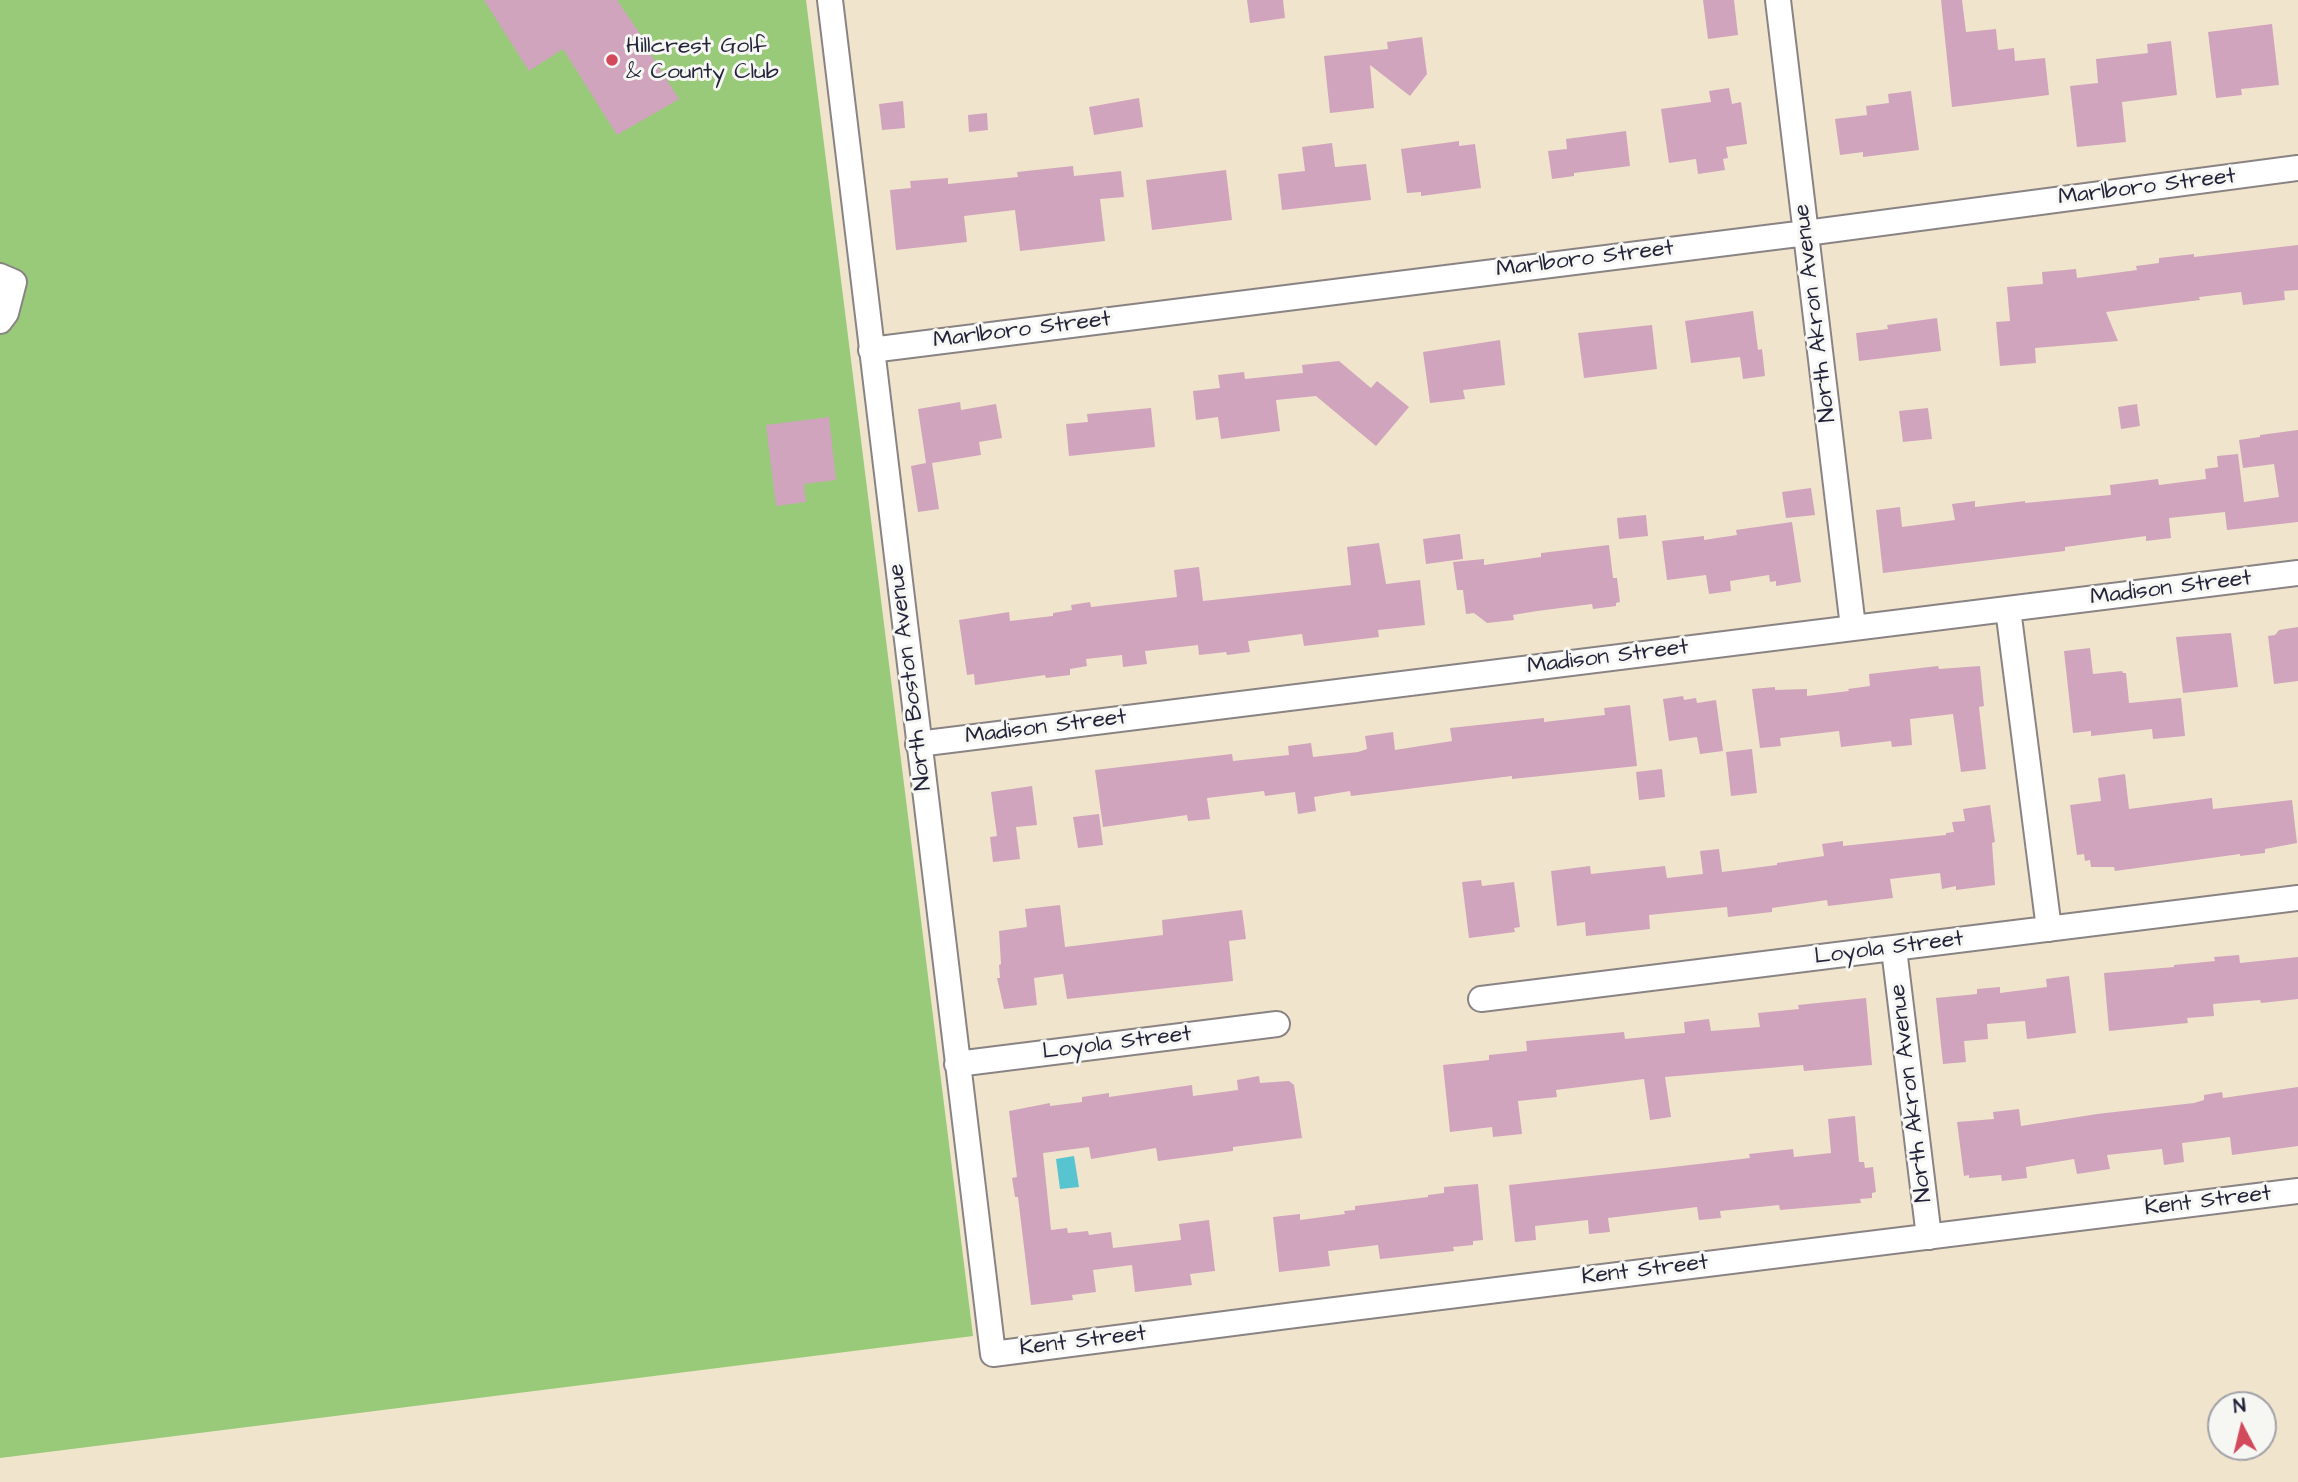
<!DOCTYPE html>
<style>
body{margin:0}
#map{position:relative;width:2298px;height:1482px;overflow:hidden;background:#f1e4cc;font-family:"Architects Daughter",sans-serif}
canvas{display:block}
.north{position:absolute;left:2207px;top:1391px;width:70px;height:70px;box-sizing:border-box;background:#f6f6f2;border:2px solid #a1a1a9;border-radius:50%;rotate:353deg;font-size:19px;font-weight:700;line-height:28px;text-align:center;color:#22223b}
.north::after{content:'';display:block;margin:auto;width:24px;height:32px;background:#d1495b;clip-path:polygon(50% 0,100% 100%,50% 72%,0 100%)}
</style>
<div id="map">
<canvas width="2298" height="1482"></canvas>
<div class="north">N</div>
</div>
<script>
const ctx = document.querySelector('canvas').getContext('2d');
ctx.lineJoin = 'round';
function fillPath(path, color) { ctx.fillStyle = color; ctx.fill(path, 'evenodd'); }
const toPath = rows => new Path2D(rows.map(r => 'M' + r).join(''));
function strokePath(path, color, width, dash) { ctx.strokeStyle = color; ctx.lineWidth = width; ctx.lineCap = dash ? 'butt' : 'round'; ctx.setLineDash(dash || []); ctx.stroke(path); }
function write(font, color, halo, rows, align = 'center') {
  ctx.font = font + ' "Architects Daughter",sans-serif'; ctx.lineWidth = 6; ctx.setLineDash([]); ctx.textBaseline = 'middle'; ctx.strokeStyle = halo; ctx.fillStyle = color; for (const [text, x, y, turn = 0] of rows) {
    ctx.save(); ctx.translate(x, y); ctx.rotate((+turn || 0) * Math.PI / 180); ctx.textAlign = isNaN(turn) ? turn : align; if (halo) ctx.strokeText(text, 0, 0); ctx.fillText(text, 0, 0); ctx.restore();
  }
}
const green = toPath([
 [0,0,806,0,973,1336,0,1458]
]);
const water = toPath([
 [1074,1156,1079,1187,1060,1189,1056,1159]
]);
const building = toPath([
 [484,0,617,0,645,41,643,42,679,99,617,135,563,49,529,71],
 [1247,0,1283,0,1285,18,1250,23],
 [1703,0,1734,0,1738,35,1708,39],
 [1941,0,1962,0,1966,32,1996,29,1998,50,2014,48,2015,61,2045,58,2049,95,1952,107],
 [2272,24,2279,85,2241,89,2242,95,2216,98,2208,32],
 [1422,37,1427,74,1410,96,1370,65,1374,108,1330,113,1324,56,1388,49,1387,42],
 [2171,41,2177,95,2122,102,2126,142,2077,147,2070,86,2098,83,2096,59,2148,53,2147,44],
 [1729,88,1732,104,1741,102,1747,144,1726,147,1728,158,1723,159,1725,170,1698,174,1696,159,1669,163,1661,109,1711,102,1709,91],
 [1911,91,1919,150,1863,157,1863,152,1840,155,1835,119,1867,115,1866,106,1889,103,1888,94],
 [1139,98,1143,127,1094,135,1089,107],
 [903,101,905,128,882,130,879,104],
 [987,113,988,130,969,132,968,115],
 [1626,131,1630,166,1574,173,1574,176,1552,179,1548,151,1567,149,1566,139],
 [1459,141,1459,146,1475,144,1481,188,1421,196,1421,192,1407,193,1401,149],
 [1332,143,1335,167,1366,164,1371,200,1282,210,1278,174,1305,171,1302,147],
 [1073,166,1074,176,1121,171,1124,197,1100,199,1105,241,1020,251,1015,210,964,216,967,242,896,250,890,190,911,188,910,181,948,178,948,184,1018,177,1017,172],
 [1226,170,1232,220,1152,230,1146,180],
 [2298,245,2298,290,2284,291,2285,300,2243,305,2241,292,2199,297,2200,300,2106,312,2118,341,2035,348,2036,363,2000,366,1996,322,2010,321,2007,287,2043,284,2042,272,2076,269,2077,278,2137,270,2136,266,2159,263,2159,258,2194,254,2194,257],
 [1753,311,1758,350,1762,349,1765,376,1743,379,1740,357,1691,363,1685,321],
 [1937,318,1941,351,1859,361,1856,333,1888,329,1887,325],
 [1652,325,1657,369,1584,378,1578,333],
 [1500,340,1505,385,1463,390,1465,399,1430,403,1423,352],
 [1339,361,1371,388,1377,381,1409,407,1376,446,1316,396,1276,400,1280,431,1221,439,1218,417,1196,420,1193,391,1220,388,1218,375,1244,372,1245,379,1303,373,1302,365],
 [960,402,961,410,996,404,1002,438,979,442,981,455,932,463,939,509,918,512,911,466,926,463,918,409],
 [2137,404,2140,426,2121,429,2118,407],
 [1151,408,1155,447,1069,456,1066,424,1088,422,1087,414],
 [1928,408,1932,439,1903,442,1899,411],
 [829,417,836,480,804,484,806,502,776,506,766,425],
 [2298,430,2298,522,2227,530,2225,512,2169,518,2171,538,2146,541,2146,536,2065,547,2065,551,1883,573,1876,510,1900,507,1902,527,1955,520,1952,504,1975,501,1975,507,2025,501,2025,503,2111,495,2110,485,2158,479,2159,485,2206,479,2205,469,2218,467,2217,456,2238,454,2244,502,2279,497,2274,464,2243,468,2239,440,2260,437,2260,435],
 [1811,488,1815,515,1786,518,1782,492],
 [1646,515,1648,536,1619,539,1617,518],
 [1792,522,1801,582,1776,586,1776,581,1770,582,1769,575,1730,581,1731,591,1709,594,1706,575,1667,580,1662,541,1704,536,1704,540,1737,535,1736,530],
 [1460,534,1463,559,1426,564,1423,539],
 [1379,543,1386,584,1420,580,1425,625,1378,630,1379,637,1304,646,1302,634,1248,641,1250,652,1227,655,1226,652,1199,655,1198,645,1145,651,1147,664,1123,667,1122,655,1086,659,1087,666,1070,669,1070,675,1046,678,1045,675,975,685,974,674,967,675,959,620,1009,612,1010,621,1053,616,1053,613,1072,610,1071,605,1090,602,1091,607,1177,597,1174,570,1199,567,1203,601,1351,585,1347,547],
 [1609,545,1613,578,1617,578,1620,602,1616,603,1616,606,1593,609,1592,604,1537,611,1513,615,1514,620,1487,623,1474,613,1466,614,1463,590,1457,590,1453,562,1484,559,1484,565,1541,557,1541,553],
 [2298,627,2298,681,2274,684,2268,636,2275,635,2279,630],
 [2231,633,2238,687,2183,693,2176,637],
 [2090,648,2093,674,2122,671,2123,673,2126,673,2129,703,2181,698,2185,736,2153,739,2152,729,2091,736,2091,731,2073,733,2064,651],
 [1938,666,1939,669,1980,666,1984,706,1979,707,1986,769,1961,772,1953,714,1910,719,1912,745,1892,747,1891,741,1841,747,1839,731,1780,738,1781,746,1760,748,1752,689,1775,687,1775,690,1807,689,1807,696,1849,691,1848,689,1870,686,1869,674],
 [1683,696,1684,700,1696,698,1697,703,1716,700,1723,751,1700,754,1697,737,1669,741,1663,699],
 [1630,705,1637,766,1512,779,1512,776,1351,796,1350,791,1314,797,1316,811,1298,814,1295,792,1265,796,1264,791,1207,798,1210,819,1188,821,1187,815,1103,827,1095,770,1232,754,1233,761,1289,755,1288,746,1311,743,1313,757,1358,752,1367,749,1365,736,1393,732,1395,750,1452,741,1450,728,1544,718,1544,722,1605,715,1604,708],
 [1752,749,1757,793,1731,796,1726,752],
 [1662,769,1665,797,1639,800,1636,772],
 [2125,774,2129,809,2212,798,2213,809,2292,800,2297,843,2265,849,2265,853,2240,856,2240,854,2115,871,2114,867,2091,867,2090,860,2085,861,2084,854,2077,855,2070,805,2101,801,2098,778],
 [1032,786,1037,825,1016,827,1020,859,993,862,990,837,997,836,991,792],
 [1990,805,1995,842,1992,843,1995,885,1956,890,1956,886,1942,889,1940,873,1890,879,1893,898,1828,906,1827,900,1772,908,1772,912,1728,917,1727,907,1649,915,1650,929,1586,936,1585,922,1557,926,1551,871,1590,866,1591,874,1665,866,1667,878,1703,874,1700,851,1719,849,1722,872,1777,865,1777,863,1824,856,1822,844,1843,841,1843,846,1946,835,1946,833,1954,832,1952,822,1965,821,1963,809],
 [1099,814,1103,845,1078,848,1073,817],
 [1481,880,1482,886,1514,882,1520,927,1514,928,1515,932,1469,938,1462,882],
 [1060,905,1065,947,1163,935,1162,920,1242,910,1246,939,1229,941,1233,981,1067,999,1063,974,1034,978,1037,1005,1004,1009,997,978,1000,978,999,965,1001,964,999,931,1027,927,1025,909],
 [2239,955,2240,963,2298,957,2298,999,2261,1003,2260,1000,2213,1004,2214,1016,2187,1018,2188,1023,2109,1031,2104,973,2174,967,2174,965,2215,961,2214,957],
 [2069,976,2076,1033,2027,1039,2025,1021,1987,1024,1988,1039,1964,1041,1966,1062,1943,1064,1936,998,1977,994,1977,989,2000,987,2000,993,2047,987,2046,979],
 [1866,998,1872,1065,1804,1071,1803,1065,1665,1077,1671,1117,1650,1120,1644,1079,1556,1090,1557,1097,1518,1101,1522,1134,1493,1137,1492,1127,1450,1132,1443,1065,1489,1060,1489,1055,1527,1051,1526,1041,1624,1032,1625,1039,1685,1033,1684,1022,1709,1019,1711,1031,1760,1027,1758,1013,1799,1009,1798,1005],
 [1259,1076,1260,1083,1289,1081,1294,1085,1302,1138,1233,1147,1233,1151,1158,1161,1156,1148,1091,1159,1089,1147,1043,1153,1051,1230,1067,1228,1068,1233,1088,1231,1089,1235,1111,1232,1113,1248,1181,1240,1179,1224,1209,1220,1215,1271,1190,1274,1192,1285,1135,1292,1132,1265,1093,1270,1096,1292,1072,1295,1073,1300,1031,1305,1018,1197,1015,1197,1012,1178,1017,1177,1009,1111,1050,1103,1050,1106,1082,1102,1082,1097,1109,1093,1109,1097,1192,1085,1193,1096,1238,1090,1237,1080],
 [2298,1087,2298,1146,2232,1155,2230,1137,2182,1143,2184,1162,2164,1165,2162,1149,2107,1155,2110,1169,2077,1174,2074,1159,2026,1167,2027,1178,2002,1181,2001,1175,1969,1178,1969,1175,1964,1176,1957,1122,1994,1119,1993,1112,2019,1109,2021,1126,2097,1114,2194,1103,2204,1100,2204,1095,2222,1092,2223,1098],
 [1855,1116,1859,1162,1864,1162,1865,1168,1873,1167,1876,1192,1872,1193,1872,1198,1860,1199,1861,1203,1780,1210,1779,1205,1720,1211,1721,1218,1699,1220,1697,1207,1608,1218,1610,1232,1589,1234,1588,1220,1535,1226,1536,1240,1515,1242,1509,1185,1664,1168,1750,1158,1749,1154,1793,1149,1794,1157,1831,1153,1828,1119],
 [1478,1184,1483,1240,1473,1241,1473,1245,1453,1247,1454,1251,1380,1259,1378,1245,1328,1251,1330,1266,1279,1272,1273,1217,1300,1214,1300,1220,1345,1214,1344,1211,1355,1210,1355,1206,1428,1197,1428,1195,1444,1193,1444,1187]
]);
const minor = toPath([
 [830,0,993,1354,1295,1315,2298,1191],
 [1778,0,1853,627],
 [0,276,14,282,6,313,0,321],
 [871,350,1806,233,2298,168],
 [2008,609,2049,929],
 [918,744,2298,573],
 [1894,949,1929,1237],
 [1481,999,2298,898],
 [957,1064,1277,1024]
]);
const markers = [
 [612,60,7,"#d1495b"]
];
const poiNames = [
 ["Hillcrest Golf",626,47],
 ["& County Club",626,73]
];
const streetNames = [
 ["Marlboro Street",2147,188,-7],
 ["Marlboro Street",1585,260,-7],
 ["North Akron Avenue",1816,313,-97],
 ["Marlboro Street",1022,331,-7],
 ["Madison Street",2171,589,-7],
 ["Madison Street",1608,658,-7],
 ["North Boston Avenue",911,677,-97],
 ["Madison Street",1046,728,-7],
 ["Loyola Street",1889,949,-7],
 ["Loyola Street",1117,1044,-7],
 ["North Akron Avenue",1912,1093,-97],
 ["Kent Street",2208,1202,-7],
 ["Kent Street",1645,1271,-7],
 ["Kent Street",1083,1342,-7]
];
fillPath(green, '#98ca7a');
fillPath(water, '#58c4d0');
fillPath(building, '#d0a4bd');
strokePath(minor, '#8a8384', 28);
strokePath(minor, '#fff', 24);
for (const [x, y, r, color] of markers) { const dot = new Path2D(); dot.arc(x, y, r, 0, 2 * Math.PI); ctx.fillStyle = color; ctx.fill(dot); strokePath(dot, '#f6f6f2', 2.5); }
write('23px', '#22223b', '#f6f6f2', poiNames, 'left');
write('23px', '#22223b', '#f6f6f2', streetNames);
</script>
